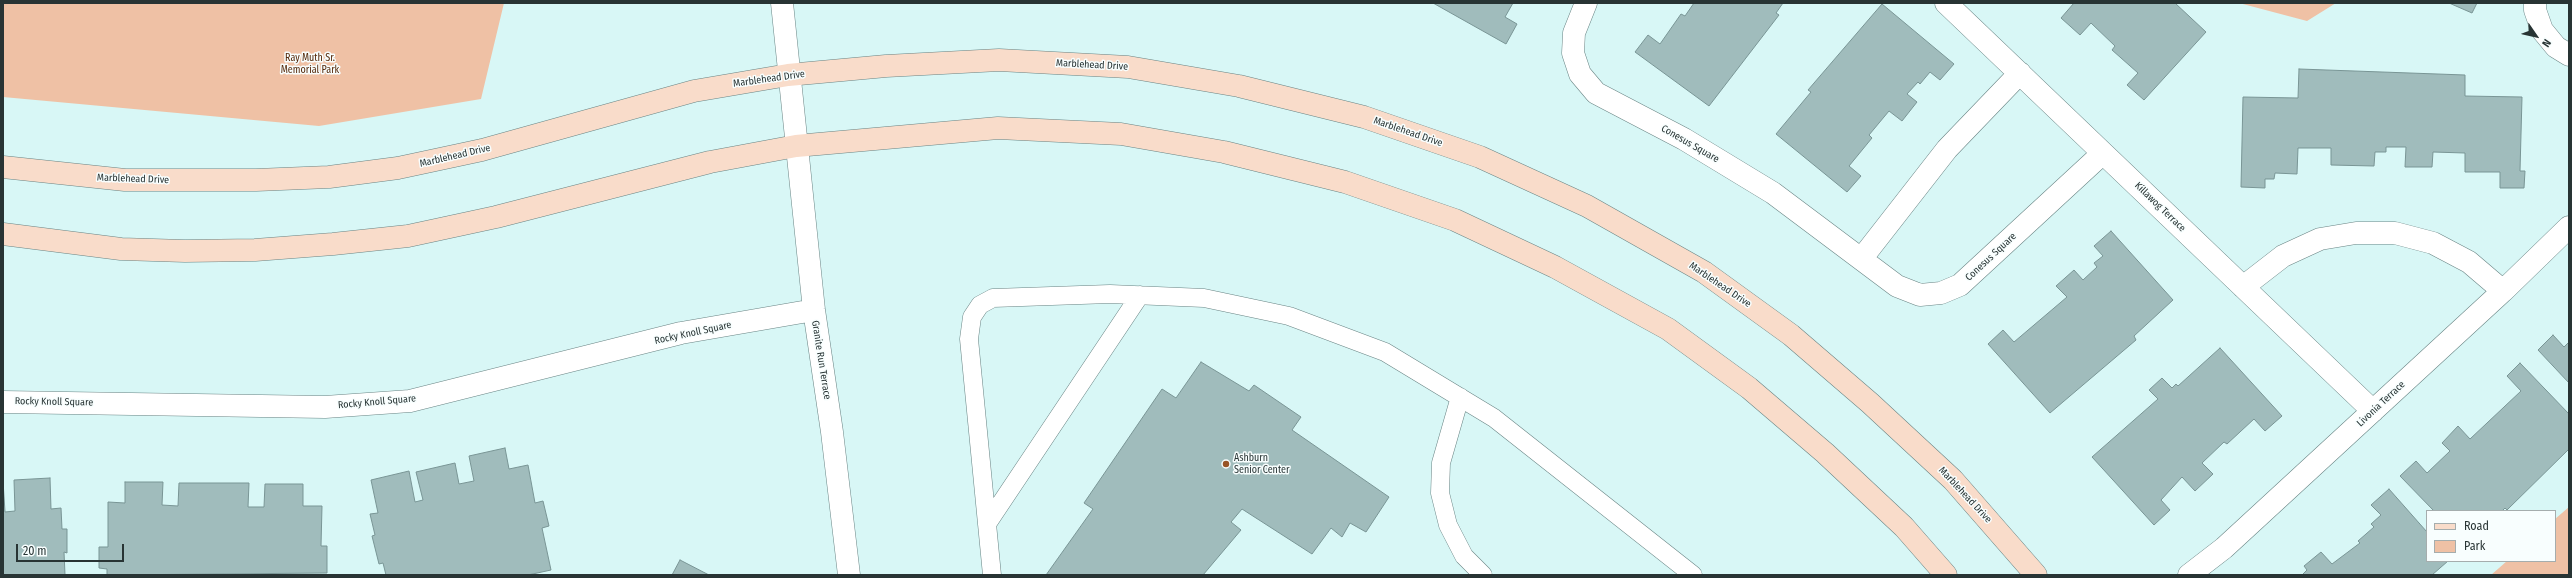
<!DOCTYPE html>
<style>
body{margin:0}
#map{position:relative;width:2572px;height:578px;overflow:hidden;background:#d8f7f6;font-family:"Fira Sans Condensed",sans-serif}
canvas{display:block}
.frame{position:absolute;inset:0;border:4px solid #283434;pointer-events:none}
.legend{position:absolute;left:2426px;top:510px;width:130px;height:52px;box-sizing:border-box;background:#f8fefe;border:1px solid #a5adad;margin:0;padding:5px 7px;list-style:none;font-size:12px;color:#283434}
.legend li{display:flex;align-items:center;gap:8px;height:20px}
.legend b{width:20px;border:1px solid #a5adad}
.north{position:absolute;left:2516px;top:16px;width:40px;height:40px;-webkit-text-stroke:3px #f8fefe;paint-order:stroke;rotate:124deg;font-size:11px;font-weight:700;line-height:16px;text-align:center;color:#283434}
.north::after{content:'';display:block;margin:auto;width:14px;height:18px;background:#283434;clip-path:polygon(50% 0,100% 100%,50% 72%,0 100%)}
.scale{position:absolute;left:16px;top:544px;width:108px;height:18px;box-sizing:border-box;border:2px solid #283434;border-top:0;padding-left:5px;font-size:12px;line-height:14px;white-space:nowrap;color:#283434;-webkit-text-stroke:3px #f8fefe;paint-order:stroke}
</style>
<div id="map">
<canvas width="2572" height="578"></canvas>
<div class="frame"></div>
<ul class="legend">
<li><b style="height:5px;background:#f9dcca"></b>Road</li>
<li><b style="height:11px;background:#efc1a5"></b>Park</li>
</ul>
<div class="north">N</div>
<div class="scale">20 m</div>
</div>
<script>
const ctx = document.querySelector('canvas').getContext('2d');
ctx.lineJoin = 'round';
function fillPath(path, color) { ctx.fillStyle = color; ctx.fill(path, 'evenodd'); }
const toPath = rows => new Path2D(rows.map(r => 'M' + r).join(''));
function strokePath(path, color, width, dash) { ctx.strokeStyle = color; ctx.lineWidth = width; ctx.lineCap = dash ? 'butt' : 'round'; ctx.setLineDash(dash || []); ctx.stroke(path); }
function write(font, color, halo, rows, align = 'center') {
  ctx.font = font + ' "Fira Sans Condensed",sans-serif'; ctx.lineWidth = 3; ctx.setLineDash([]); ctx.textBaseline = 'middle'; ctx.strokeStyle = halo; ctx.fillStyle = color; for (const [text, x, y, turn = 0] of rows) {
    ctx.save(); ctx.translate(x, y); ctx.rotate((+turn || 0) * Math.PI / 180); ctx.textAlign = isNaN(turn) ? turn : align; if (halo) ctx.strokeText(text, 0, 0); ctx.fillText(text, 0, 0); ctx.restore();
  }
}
const green = toPath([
 [3,3,504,3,481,99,319,126,3,97],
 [2239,3,2336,3,2307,21],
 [2569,507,2569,575,2491,575,2507,561,2555,561,2555,519]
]);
const building = toPath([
 [1433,3,1513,3,1505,17,1517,24,1506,44,1433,3],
 [1694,3,1783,3,1776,13,1779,15,1709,106,1635,52,1648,35,1660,44,1681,14,1685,16,1694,3],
 [2074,3,2175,3,2206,32,2144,100,2127,85,2138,73,2112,50,2115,46,2091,23,2080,35,2061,18,2074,3],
 [2449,3,2477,3,2472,13,2449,3],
 [1882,4,1954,64,1940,80,1930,72,1920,84,1918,82,1907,94,1917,102,1902,121,1889,111,1869,135,1872,138,1849,166,1861,176,1847,192,1776,134,1811,92,1808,90,1882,4],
 [2299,69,2465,75,2465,96,2522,97,2520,171,2525,171,2524,188,2500,188,2500,172,2465,172,2465,153,2433,152,2432,167,2405,167,2406,147,2386,147,2386,152,2375,152,2374,166,2331,165,2331,148,2298,148,2297,174,2275,173,2274,179,2265,179,2265,188,2241,187,2243,97,2298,98,2299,69],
 [2111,231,2173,300,2134,336,2136,340,2050,413,1988,344,2003,330,2014,342,2067,297,2056,286,2074,270,2083,280,2097,267,2094,263,2103,256,2094,246,2111,231],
 [2553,335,2564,347,2569,342,2569,383,2538,350,2553,335],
 [2220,348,2282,416,2265,431,2254,419,2227,444,2224,442,2202,463,2213,474,2195,491,2182,477,2161,500,2170,510,2154,525,2092,457,2158,399,2149,390,2162,378,2172,388,2176,384,2178,386,2220,348],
 [1201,362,1249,391,1254,385,1301,417,1292,430,1389,497,1366,532,1350,523,1342,537,1331,528,1312,554,1242,509,1231,522,1241,530,1203,575,1046,575,1093,509,1084,503,1162,389,1176,398,1201,362],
 [2520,363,2569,414,2569,449,2507,510,2505,508,2502,511,2434,511,2400,476,2416,461,2427,473,2450,451,2442,443,2458,426,2470,439,2521,391,2507,376,2520,363],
 [505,448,509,469,528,465,535,503,543,501,549,526,542,528,551,570,528,575,386,575,383,563,379,564,372,536,375,535,370,514,378,513,371,480,409,471,415,502,423,500,416,472,455,463,459,484,474,481,469,456,505,448],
 [50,478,51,509,61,508,62,529,67,529,67,553,64,552,65,575,3,575,3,481,5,512,15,511,14,480,50,478],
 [125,482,163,482,162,505,178,506,179,483,249,483,248,507,264,507,265,484,303,484,303,506,322,506,321,546,327,546,327,573,107,575,107,569,99,568,99,547,108,547,108,502,125,503,125,482],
 [2389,489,2427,532,2427,561,2448,561,2432,575,2302,575,2307,570,2304,566,2321,552,2332,564,2360,543,2358,541,2374,527,2371,524,2381,515,2371,505,2389,489],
 [680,560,709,575,672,575,680,560]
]);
const lane = toPath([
 [1460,397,1441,463,1440,493,1448,525,1464,556,1483,575],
 [987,524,1140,295],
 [992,575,969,339,972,317,980,305,993,298,1110,294,1204,298,1289,316,1385,352,1494,418,1693,575]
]);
const street = toPath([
 [782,3,814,310,832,432,849,575],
 [1586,3,1574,33,1573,53,1580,74,1596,93,1684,139,1773,193,1897,286,1920,295,1941,293,1960,285,2103,153],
 [1946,3,2373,411],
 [2535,3,2535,10,2542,30,2556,47,2569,55],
 [1862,258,1947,149,2020,73],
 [2243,287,2283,256,2320,239,2356,233,2395,233,2433,243,2469,262,2503,291],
 [3,402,325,407,410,401,681,333,814,310],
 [2189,575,2224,548,2503,291,2569,227]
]);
const secondary = toPath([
 [3,167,125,180,256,180,329,177,398,168,482,150,694,91,788,75,886,66,999,60,1128,67,1239,86,1364,117,1480,157,1587,206,1704,272,1791,335,1870,403,1953,480,2036,575],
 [3,234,121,249,185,251,255,250,333,244,408,236,496,217,710,162,796,146,998,128,1121,134,1224,152,1345,182,1455,220,1555,267,1668,329,1749,388,1825,453,1904,527,1946,575]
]);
const markers = [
 [1226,464,4,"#985426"]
];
const parkNames = [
 ["Ray Muth Sr.",310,58],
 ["Memorial Park",310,70]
];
const streetNames = [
 ["Marblehead Drive",1092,65,3],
 ["Marblehead Drive",769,79,-8],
 ["Marblehead Drive",1408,132,19],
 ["Conesus Square",1690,144,30],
 ["Marblehead Drive",455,156,-13],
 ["Marblehead Drive",133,179,2],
 ["Killawog Terrace",2160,207,44],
 ["Conesus Square",1991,257,-43],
 ["Marblehead Drive",1720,285,34],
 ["Rocky Knoll Square",693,333,-12],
 ["Granite Run Terrace",821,360,81],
 ["Rocky Knoll Square",54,402,1],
 ["Rocky Knoll Square",377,402,-5],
 ["Livonia Terrace",2381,404,-43],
 ["Marblehead Drive",1965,495,47]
];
const poiNames = [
 ["Ashburn",1234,458],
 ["Senior Center",1234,470]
];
fillPath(green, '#efc1a5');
fillPath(building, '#a0bcbc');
strokePath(building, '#799595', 1);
strokePath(lane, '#698484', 19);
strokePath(street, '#698484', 23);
strokePath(secondary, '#698484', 23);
strokePath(lane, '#fff', 18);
strokePath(street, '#fff', 22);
strokePath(secondary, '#f9dcca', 22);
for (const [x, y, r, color] of markers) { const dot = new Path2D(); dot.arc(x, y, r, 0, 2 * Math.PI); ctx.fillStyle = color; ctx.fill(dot); strokePath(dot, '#f8fefe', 1.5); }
write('10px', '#542809', '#f8fefe', parkNames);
write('10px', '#283434', '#f8fefe', streetNames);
write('10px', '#283434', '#f8fefe', poiNames, 'left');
</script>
